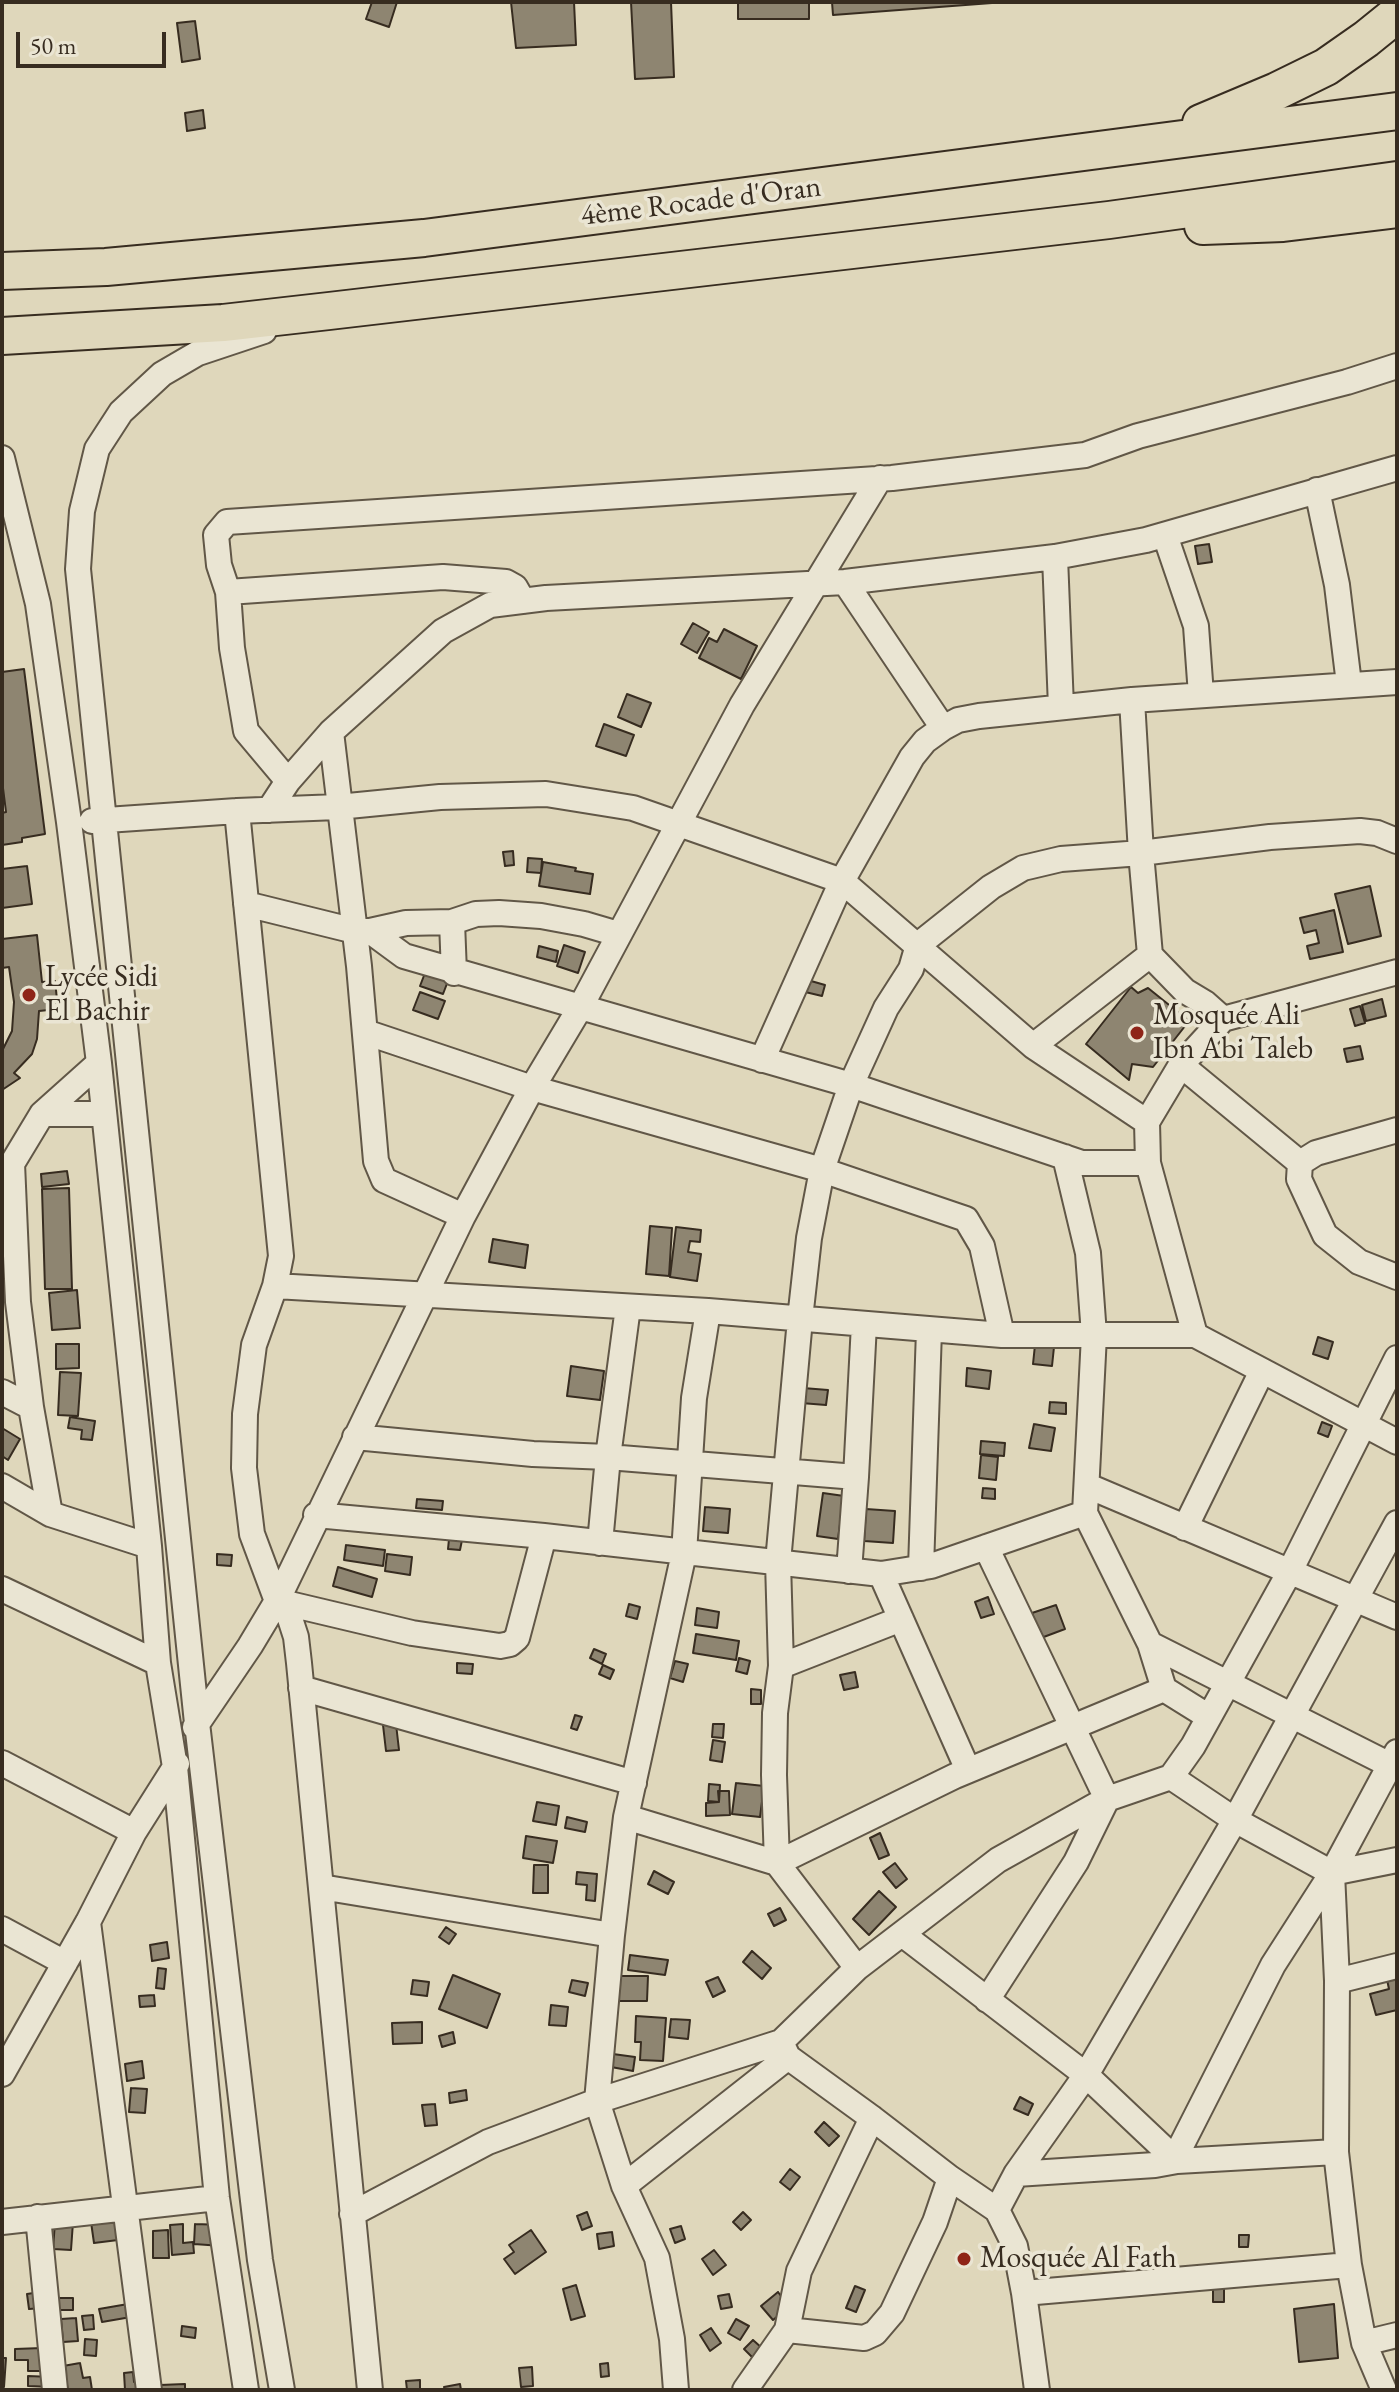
<!DOCTYPE html>
<meta charset="utf-8">
<style>
body{margin:0}
#map{position:relative;width:1399px;height:2392px;overflow:hidden;background:#dfd7bb;font-family:"EB Garamond",serif}
canvas{display:block}
.frame{position:absolute;inset:0;border:4px solid #372c20;pointer-events:none}
.scale{position:absolute;left:16px;top:32px;width:150px;height:36px;box-sizing:border-box;border:4px solid #372c20;border-top:0;padding-left:10px;font-size:24px;line-height:28px;white-space:nowrap;color:#372c20;-webkit-text-stroke:6px #eae5d3;paint-order:stroke}
</style>
<div id="map">
<canvas width="1399" height="2392"></canvas>
<div class="frame"></div>
<div class="scale">50 m</div>
</div>
<script>
const ctx = document.querySelector('canvas').getContext('2d');
ctx.lineJoin = 'round';
function fillPath(path, color) { ctx.fillStyle = color; ctx.fill(path, 'evenodd'); }
const toPath = rows => new Path2D(rows.map(r => 'M' + r).join(''));
function strokePath(path, color, width, dash) { ctx.strokeStyle = color; ctx.lineWidth = width; ctx.lineCap = dash ? 'butt' : 'round'; ctx.setLineDash(dash || []); ctx.stroke(path); }
function write(font, color, halo, rows, align = 'center') {
  ctx.font = font + ' "EB Garamond",serif'; ctx.lineWidth = 7; ctx.setLineDash([]); ctx.textBaseline = 'middle'; ctx.strokeStyle = halo; ctx.fillStyle = color; for (const [text, x, y, turn = 0] of rows) {
    ctx.save(); ctx.translate(x, y); ctx.rotate((+turn || 0) * Math.PI / 180); ctx.textAlign = isNaN(turn) ? turn : align; if (halo) ctx.strokeText(text, 0, 0); ctx.fillText(text, 0, 0); ctx.restore();
  }
}
const building = toPath([
 [372,2,397,2,389,27,366,19,372,2],
 [511,2,574,2,576,45,516,48,511,2],
 [631,2,671,2,674,77,635,79,631,2],
 [738,2,809,2,809,19,738,19,738,2],
 [832,2,992,2,992,3,833,15,832,2],
 [195,21,200,59,182,62,177,23,195,21],
 [203,110,205,128,187,131,185,113,203,110],
 [1209,544,1212,562,1198,564,1195,546,1209,544],
 [693,623,709,632,697,653,681,644,693,623],
 [724,629,757,646,741,679,699,658,709,638,717,642,724,629],
 [24,669,45,834,22,838,22,842,2,845,2,813,6,812,2,780,2,672,24,669],
 [627,694,651,703,641,727,618,717,627,694],
 [604,724,634,735,626,756,596,746,604,724],
 [513,851,514,865,505,866,503,852,513,851],
 [528,858,542,859,541,873,527,872,528,858],
 [543,862,576,868,575,871,593,874,590,894,539,886,543,862],
 [27,866,32,904,2,908,2,869,27,866],
 [1370,886,1381,936,1348,944,1335,894,1370,886],
 [1334,910,1343,952,1310,959,1307,946,1319,943,1316,930,1304,933,1300,918,1334,910],
 [37,935,42,982,55,981,58,1009,39,1011,37,1039,32,1054,14,1073,20,1078,2,1090,2,1051,12,1031,14,1002,9,967,2,968,2,939,37,935],
 [564,945,585,952,578,973,557,966,564,945],
 [539,946,558,951,556,962,537,957,539,946],
 [425,973,448,981,443,994,420,986,425,973],
 [804,979,825,985,822,996,801,991,804,979],
 [1131,987,1138,993,1148,988,1189,1021,1153,1067,1132,1064,1129,1080,1086,1044,1131,987],
 [420,992,445,1001,438,1019,413,1010,420,992],
 [1382,999,1386,1016,1366,1021,1362,1005,1382,999],
 [1360,1006,1365,1023,1355,1026,1350,1009,1360,1006],
 [1360,1046,1363,1059,1347,1062,1344,1049,1360,1046],
 [67,1171,69,1184,42,1187,41,1174,67,1171],
 [69,1188,72,1289,45,1289,42,1189,69,1188],
 [650,1226,672,1228,669,1276,646,1274,650,1226],
 [676,1227,701,1230,700,1242,690,1241,688,1252,701,1254,697,1281,670,1277,676,1227],
 [493,1239,528,1245,525,1268,489,1262,493,1239],
 [77,1290,80,1328,52,1330,49,1293,77,1290],
 [1318,1337,1333,1342,1328,1359,1313,1354,1318,1337],
 [56,1344,79,1344,79,1368,56,1369,56,1344],
 [1035,1345,1054,1347,1052,1366,1033,1364,1035,1345],
 [571,1366,604,1371,600,1400,567,1396,571,1366],
 [967,1368,991,1371,989,1389,966,1386,967,1368],
 [60,1372,81,1373,78,1416,58,1415,60,1372],
 [803,1388,828,1390,826,1405,801,1403,803,1388],
 [1050,1402,1066,1403,1066,1414,1049,1413,1050,1402],
 [70,1417,95,1421,92,1440,81,1439,82,1430,68,1428,70,1417],
 [1322,1422,1332,1426,1328,1437,1318,1433,1322,1422],
 [1034,1424,1055,1428,1051,1451,1029,1448,1034,1424],
 [2,1428,20,1439,8,1460,2,1456,2,1428],
 [981,1441,1005,1443,1004,1456,980,1454,981,1441],
 [981,1455,998,1457,996,1480,979,1478,981,1455],
 [983,1488,995,1489,995,1499,982,1498,983,1488],
 [823,1493,844,1496,838,1539,817,1536,823,1493],
 [417,1499,443,1501,442,1510,416,1508,417,1499],
 [705,1507,730,1509,728,1533,703,1531,705,1507],
 [866,1509,895,1511,893,1543,864,1541,866,1509],
 [449,1539,462,1540,460,1550,448,1549,449,1539],
 [346,1545,385,1550,383,1566,344,1560,346,1545],
 [217,1554,232,1555,231,1566,217,1565,217,1554],
 [387,1554,412,1557,410,1575,385,1571,387,1554],
 [338,1567,377,1579,372,1597,333,1586,338,1567],
 [988,1597,994,1614,981,1618,975,1602,988,1597],
 [629,1604,640,1607,637,1619,626,1616,629,1604],
 [1056,1605,1065,1629,1041,1638,1032,1613,1056,1605],
 [697,1608,719,1612,717,1628,695,1625,697,1608],
 [696,1634,739,1641,736,1660,693,1653,696,1634],
 [594,1649,606,1654,602,1664,590,1658,594,1649],
 [739,1658,750,1661,747,1674,736,1671,739,1658],
 [675,1661,688,1664,683,1682,670,1678,675,1661],
 [457,1663,473,1664,472,1674,457,1673,457,1663],
 [603,1665,614,1670,610,1679,599,1674,603,1665],
 [855,1672,858,1687,844,1690,840,1675,855,1672],
 [751,1689,761,1690,761,1704,751,1704,751,1689],
 [575,1715,582,1717,577,1730,571,1728,575,1715],
 [396,1724,399,1750,386,1751,383,1725,396,1724],
 [713,1724,724,1724,723,1738,712,1737,713,1724],
 [713,1740,725,1742,722,1762,710,1760,713,1740],
 [736,1783,764,1786,760,1817,732,1814,736,1783],
 [709,1784,720,1785,719,1802,708,1801,709,1784],
 [718,1791,729,1791,730,1815,706,1816,706,1803,719,1802,718,1791],
 [537,1802,559,1806,556,1825,533,1821,537,1802],
 [567,1817,587,1822,585,1832,565,1828,567,1817],
 [880,1833,889,1855,879,1859,870,1838,880,1833],
 [526,1836,557,1841,553,1863,523,1858,526,1836],
 [895,1863,907,1879,896,1888,883,1872,895,1863],
 [534,1865,548,1865,548,1893,533,1893,534,1865],
 [654,1871,674,1882,668,1894,648,1884,654,1871],
 [577,1872,597,1874,595,1901,586,1900,587,1885,576,1884,577,1872],
 [879,1891,896,1907,869,1935,853,1919,879,1891],
 [780,1908,786,1920,774,1926,768,1914,780,1908],
 [446,1927,456,1934,449,1944,439,1937,446,1927],
 [167,1942,169,1958,152,1961,150,1945,167,1942],
 [752,1951,771,1968,762,1979,743,1962,752,1951],
 [630,1955,668,1960,665,1975,628,1970,630,1955],
 [1397,1963,1397,2010,1376,2015,1370,1994,1389,1989,1384,1966,1397,1963],
 [158,1968,166,1969,164,1989,156,1988,158,1968],
 [453,1975,500,1994,487,2028,439,2009,453,1975],
 [616,1976,648,1976,647,2001,615,2001,616,1976],
 [718,1977,725,1991,713,1997,706,1982,718,1977],
 [413,1980,429,1982,427,1996,411,1994,413,1980],
 [572,1980,588,1983,585,1996,569,1992,572,1980],
 [154,1995,155,2006,140,2007,139,1996,154,1995],
 [551,2005,568,2007,566,2026,549,2025,551,2005],
 [636,2016,666,2018,663,2061,640,2060,641,2042,635,2042,636,2016],
 [671,2019,690,2020,688,2039,669,2037,671,2019],
 [422,2022,422,2043,393,2044,392,2023,422,2022],
 [453,2032,455,2043,442,2047,439,2036,453,2032],
 [613,2054,635,2057,633,2071,611,2067,613,2054],
 [142,2061,144,2078,127,2081,125,2064,142,2061],
 [131,2088,147,2089,145,2113,129,2112,131,2088],
 [466,2090,467,2100,450,2103,449,2093,466,2090],
 [1020,2097,1033,2104,1028,2115,1014,2109,1020,2097],
 [435,2104,437,2125,425,2126,422,2105,435,2104],
 [824,2122,839,2136,829,2146,815,2132,824,2122],
 [790,2169,800,2177,790,2190,780,2182,790,2169],
 [587,2212,592,2226,582,2230,577,2216,587,2212],
 [743,2212,751,2220,741,2230,733,2222,743,2212],
 [124,2219,126,2239,94,2243,91,2222,124,2219],
 [55,2222,73,2222,71,2250,53,2249,55,2222],
 [183,2224,183,2243,193,2242,194,2253,172,2255,170,2225,183,2224],
 [195,2224,224,2225,222,2246,194,2244,195,2224],
 [681,2226,685,2239,675,2243,670,2229,681,2226],
 [168,2230,169,2258,153,2258,153,2231,168,2230],
 [531,2230,546,2252,515,2274,504,2259,514,2252,509,2245,531,2230],
 [612,2232,614,2246,599,2249,597,2234,612,2232],
 [1239,2235,1249,2235,1248,2247,1239,2247,1239,2235],
 [714,2250,726,2265,713,2275,702,2259,714,2250],
 [576,2285,585,2316,571,2320,563,2289,576,2285],
 [855,2286,865,2290,856,2312,846,2308,855,2286],
 [1224,2288,1224,2302,1213,2302,1213,2289,1224,2288],
 [40,2292,42,2308,29,2309,27,2294,40,2292],
 [778,2292,789,2307,773,2320,761,2306,778,2292],
 [729,2294,732,2307,721,2309,718,2296,729,2294],
 [58,2298,73,2298,73,2310,58,2310,58,2298],
 [128,2304,131,2317,102,2322,99,2309,128,2304],
 [1334,2304,1338,2358,1299,2362,1294,2309,1334,2304],
 [93,2315,94,2329,84,2330,82,2316,93,2315],
 [76,2318,78,2341,63,2342,61,2319,76,2318],
 [736,2319,749,2326,740,2340,728,2333,736,2319],
 [182,2326,196,2328,195,2338,181,2336,182,2326],
 [711,2328,721,2343,710,2351,700,2335,711,2328],
 [85,2339,97,2340,96,2356,84,2355,85,2339],
 [753,2340,763,2349,754,2359,744,2349,753,2340],
 [42,2348,42,2371,28,2371,28,2360,15,2360,15,2349,42,2348],
 [2,2358,6,2358,4,2387,2,2387,2,2358],
 [80,2363,83,2378,90,2377,92,2390,68,2390,63,2366,80,2363],
 [608,2363,609,2376,601,2377,600,2364,608,2363],
 [532,2367,533,2386,521,2387,519,2368,532,2367],
 [133,2372,134,2382,142,2381,142,2390,125,2390,124,2373,133,2372],
 [28,2376,52,2377,52,2387,28,2386,28,2376],
 [420,2380,420,2390,407,2390,406,2381,420,2380],
 [185,2384,185,2390,160,2390,160,2385,185,2384],
 [460,2384,461,2390,445,2390,444,2387,460,2384]
]);
const minor = toPath([
 [264,331,198,353,162,374,121,412,97,449,82,511,78,569,197,1723,260,2260,282,2390],
 [2,458,38,604,69,822,99,1063,149,1546,158,1663,175,1767,217,2198,246,2390],
 [1317,490,1337,585,1349,684],
 [1165,535,1196,626,1201,695],
 [1055,557,1061,707],
 [845,582,943,728],
 [228,592,443,577,506,582,515,587,523,601],
 [331,732,359,966,376,1161,384,1180,463,1216],
 [288,781,246,731,232,648,228,592,219,565,216,535,227,522,892,478,1085,455,1138,436,1347,382,1397,366],
 [269,810,288,781,331,732,443,631,490,605,546,598,845,582,1055,557,1146,540,1397,468],
 [237,811,281,1256,275,1286,254,1345,245,1414,244,1468,252,1534,277,1601,412,1633,500,1646,510,1644,517,1638,544,1536],
 [92,821,237,811,338,807,440,797,546,794,633,808,842,881,1033,1046,1147,1122],
 [246,904,355,931,370,931,406,923,452,922,476,914,499,913,541,916,584,924,618,934],
 [452,922,454,973],
 [370,931,404,956,851,1085,1082,1163,1148,1163],
 [1150,955,1185,991,1205,1003,1223,1019],
 [365,1032,532,1088,822,1170,966,1219,982,1246,1002,1335],
 [1033,1046,1150,955,1141,853,1132,700],
 [762,1060,842,881,912,757,925,741,943,728,958,720,979,716,1132,700,1397,682],
 [99,1063,42,1114,103,1114],
 [1181,1065,1300,1163],
 [1397,1130,1316,1153,1300,1163,1299,1179,1325,1235,1359,1262,1397,1277],
 [1065,1157,1088,1253,1094,1335,1085,1513,1150,1644,1164,1689,1209,1717],
 [12,1163,18,1302,31,1407,50,1514],
 [4,1177,42,1114],
 [275,1286,708,1311,1002,1335,1195,1335,1397,1442],
 [1195,1335,1148,1163,1147,1122,1181,1065,1223,1019,1397,972],
 [2,1392,31,1407],
 [355,1437,533,1454,608,1457,856,1477],
 [2,1486,50,1514,149,1546],
 [1088,1486,1397,1617],
 [316,1515,544,1536,881,1574,931,1566,1085,1513],
 [1185,1528,1262,1371],
 [600,1543,608,1457,628,1307],
 [986,1547,1107,1799,1076,1862,987,2000],
 [921,1568,929,1330],
 [849,1571,856,1477,864,1324],
 [881,1574,968,1770],
 [2,1589,158,1663],
 [285,1603,296,1637,299,1663,370,2390],
 [1150,1644,1390,1765],
 [781,1666,901,1619],
 [301,1688,634,1783],
 [195,1727,250,1646,277,1601,463,1216,532,1088,581,1006,742,705,880,478],
 [2,1763,134,1832],
 [1171,1777,1235,1820,1332,1873,1397,1860],
 [626,1817,777,1863,955,1776,1164,1689],
 [1332,1873,1337,1981,1336,2152,1349,2265,1364,2343,1384,2390],
 [321,1887,612,1935],
 [88,1922,149,2390],
 [2,1929,65,1963],
 [902,1934,1086,2075,1177,2161,1182,2144,1273,1965,1332,1873,1397,1752],
 [857,1968,777,1863,774,1775,775,1713,781,1666,778,1562,800,1319,809,1238,822,1170,851,1085,886,1008,911,969,918,945,991,887,1023,868,1061,859,1141,853,1270,837,1360,831,1377,833,1397,841],
 [1337,1981,1397,1966],
 [781,2042,788,2057,872,2118,950,2178,997,2210],
 [2,2074,88,1922,134,1832,177,1764],
 [1016,2174,1155,2165,1177,2161,1336,2152],
 [624,2186,788,2057],
 [352,2214,488,2142,597,2101,781,2042,857,1968,998,1860,1107,1799,1171,1777,1193,1746,1289,1573,1397,1358],
 [38,2217,55,2390],
 [2,2222,217,2198],
 [1024,2293,1349,2265],
 [787,2330,864,2338,875,2333,892,2313,935,2222,950,2178],
 [1364,2343,1397,2335],
 [676,2390,672,2339,657,2258,624,2186,597,2101,612,1935,626,1817,684,1553,694,1398,708,1311],
 [745,2390,787,2330,799,2271,872,2118],
 [1037,2390,1024,2293,1015,2246,997,2210,1016,2174,1086,2075,1235,1820,1397,1523]
]);
const highway = toPath([
 [1201,123,1277,91,1326,67,1366,39,1397,14],
 [1203,226,1283,223,1397,209],
 [2,271,106,267,424,238,1397,111],
 [2,336,223,323,329,311,1109,220,1397,180]
]);
const markers = [
 [29,995,8,"#8f2418"],
 [1137,1033,8,"#8f2418"],
 [964,2259,8,"#8f2418"]
];
const streetNames = [
 ["4ème Rocade d'Oran",701,202,-7]
];
const poiNames = [
 ["Lycée Sidi",45,978],
 ["El Bachir",45,1012],
 ["Mosquée Ali",1153,1016],
 ["Ibn Abi Taleb",1153,1050],
 ["Mosquée Al Fath",980,2259]
];
fillPath(building, '#8e8571');
strokePath(building, '#372c20', 2);
strokePath(minor, '#615747', 28);
strokePath(highway, '#372c20', 40);
strokePath(minor, '#eae5d3', 24);
strokePath(highway, '#dfd7bb', 36);
for (const [x, y, r, color] of markers) { const dot = new Path2D(); dot.arc(x, y, r, 0, 2 * Math.PI); ctx.fillStyle = color; ctx.fill(dot); strokePath(dot, '#eae5d3', 3); }
write('30px', '#372c20', '#eae5d3', streetNames);
write('30px', '#372c20', '#eae5d3', poiNames, 'left');
</script>
